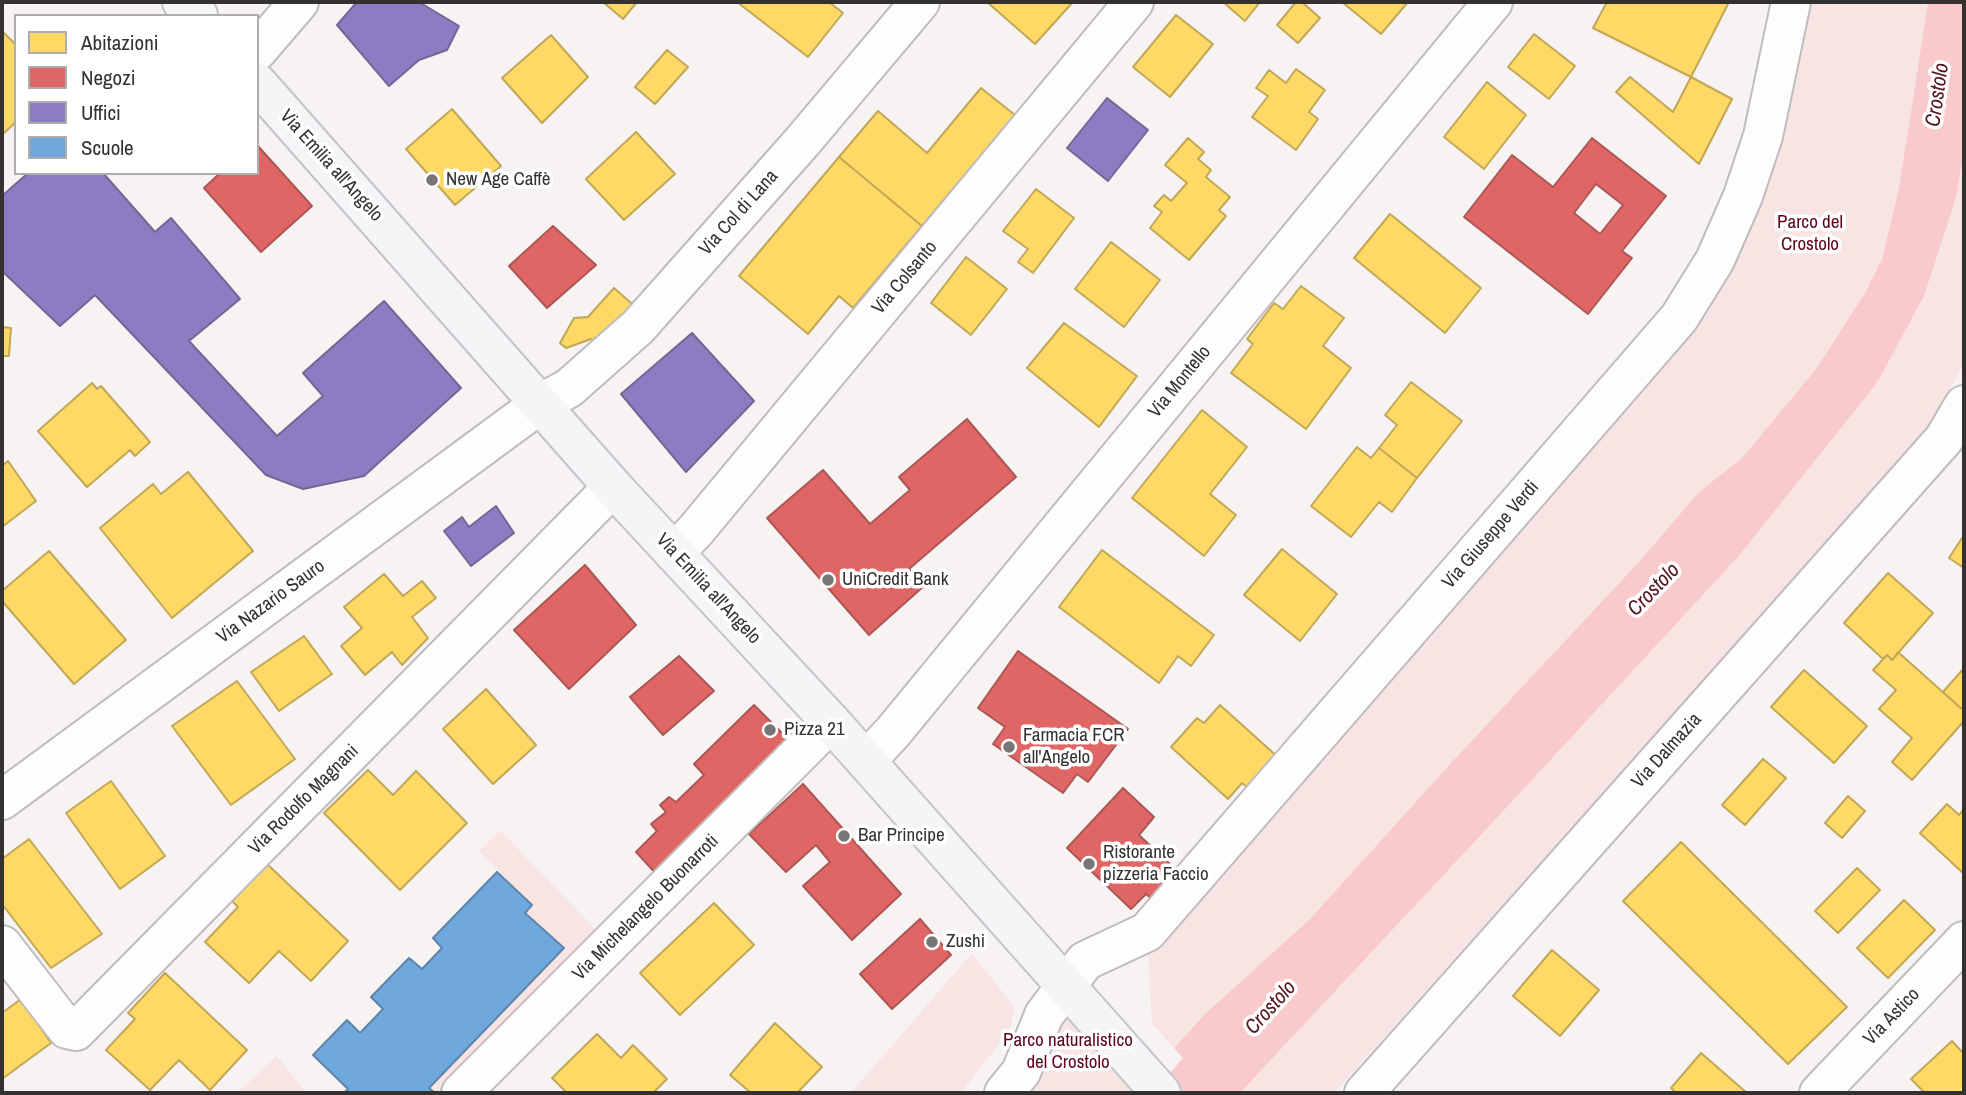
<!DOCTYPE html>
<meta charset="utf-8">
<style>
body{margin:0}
#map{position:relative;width:1966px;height:1095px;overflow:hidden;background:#f7f3f3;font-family:"Archivo Narrow",sans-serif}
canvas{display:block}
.frame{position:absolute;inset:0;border:4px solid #343131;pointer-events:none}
.legend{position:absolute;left:14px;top:14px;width:245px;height:161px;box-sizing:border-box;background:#fff;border:2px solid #aeadad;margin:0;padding:9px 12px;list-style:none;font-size:21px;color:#343131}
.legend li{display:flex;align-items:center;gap:14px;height:35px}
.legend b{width:35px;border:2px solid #aeadad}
</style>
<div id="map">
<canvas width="1966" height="1095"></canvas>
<div class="frame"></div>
<ul class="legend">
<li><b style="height:19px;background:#ffd966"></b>Abitazioni</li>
<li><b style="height:19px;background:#e06666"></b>Negozi</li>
<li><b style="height:19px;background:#8e7cc3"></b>Uffici</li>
<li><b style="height:19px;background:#6fa8dc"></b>Scuole</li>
</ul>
</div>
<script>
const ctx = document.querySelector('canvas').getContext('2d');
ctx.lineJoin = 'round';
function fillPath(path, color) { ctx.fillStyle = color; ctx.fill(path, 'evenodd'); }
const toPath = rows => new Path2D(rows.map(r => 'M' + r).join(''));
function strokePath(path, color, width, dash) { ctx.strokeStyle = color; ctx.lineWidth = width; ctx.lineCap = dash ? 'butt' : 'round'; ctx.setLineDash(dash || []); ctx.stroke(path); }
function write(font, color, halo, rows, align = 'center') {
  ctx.font = font + ' "Archivo Narrow",sans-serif'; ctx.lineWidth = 7; ctx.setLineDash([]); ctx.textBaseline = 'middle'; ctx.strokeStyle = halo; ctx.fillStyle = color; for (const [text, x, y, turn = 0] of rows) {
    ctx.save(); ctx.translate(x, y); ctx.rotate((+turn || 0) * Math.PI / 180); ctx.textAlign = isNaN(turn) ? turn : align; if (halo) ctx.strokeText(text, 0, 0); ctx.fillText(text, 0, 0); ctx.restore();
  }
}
const green = toPath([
 [1791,2,1928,2,1899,188,1882,259,1865,293,1816,369,1742,458,1699,492,1637,564,1310,919,1205,1014,1174,1048,1152,1024,1147,932,1715,260],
 [1964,150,1964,364,1928,429,1334,1093,1240,1093,1738,557,1877,383,1924,296,1956,198],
 [500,830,603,937,450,1093,435,1093,429,1088,564,949,525,913,532,905,479,851],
 [972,953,1014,1007,1010,1030,961,1093,851,1093],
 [1066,986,1161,1093,983,1093],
 [277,1056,306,1093,237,1093]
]);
const water = toPath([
 [1928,2,1964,2,1964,150,1956,198,1924,296,1877,383,1738,557,1493,822,1240,1093,1213,1093,1174,1048,1205,1014,1310,919,1452,762,1637,564,1699,492,1742,458,1816,369,1865,293,1882,259,1899,188]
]);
const homes = toPath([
 [603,2,637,2,623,19,603,2],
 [737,2,829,2,843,13,808,57,737,2],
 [987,2,1073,2,1035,44,987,2],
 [1223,2,1260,2,1245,21,1223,2],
 [1296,2,1302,2,1320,18,1298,43,1277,25,1296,2],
 [1342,2,1408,2,1381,34,1342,2],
 [1607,2,1729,2,1691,77,1593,28,1607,2],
 [1176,15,1213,44,1170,97,1133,67,1176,15],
 [2,31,16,45,16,122,4,133,2,131,2,31],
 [1534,34,1575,66,1549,99,1508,67,1534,34],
 [551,35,588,77,542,123,502,78,551,35],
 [667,50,688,67,655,104,635,87,667,50],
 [1296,69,1325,90,1309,112,1318,119,1296,150,1252,117,1268,96,1256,88,1269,70,1286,83,1296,69],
 [1630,77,1673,112,1691,77,1732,99,1699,164,1616,92,1630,77],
 [1487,82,1526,115,1484,169,1444,137,1487,82],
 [981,88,1015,115,922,226,839,157,878,111,927,153,981,88],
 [452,109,501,166,455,205,406,149,452,109],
 [636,132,675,174,624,220,586,179,636,132],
 [1188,138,1204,152,1198,159,1211,170,1206,177,1230,197,1219,210,1226,216,1189,260,1150,228,1162,212,1154,206,1164,195,1171,201,1187,183,1165,165,1188,138],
 [839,157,922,226,853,308,839,296,808,334,739,276,839,157],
 [1036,189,1074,218,1033,273,1018,262,1028,249,1003,231,1036,189],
 [1390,214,1481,288,1445,333,1354,258,1390,214],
 [1111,242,1160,280,1124,327,1075,289,1111,242],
 [966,257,1007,289,971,335,931,303,966,257],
 [1301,286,1344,318,1323,346,1351,368,1306,429,1231,373,1253,344,1247,339,1274,303,1283,309,1301,286],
 [614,288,639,310,604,351,591,339,566,348,560,343,574,318,588,317,614,288],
 [1064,323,1137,376,1099,427,1027,368,1064,323],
 [2,327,11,328,9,356,2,356,2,327],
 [1411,382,1462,421,1417,478,1379,448,1397,425,1385,415,1411,382],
 [92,383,97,389,101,386,150,442,135,456,130,450,87,487,38,431,92,383],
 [1202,410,1247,447,1210,494,1236,515,1204,556,1132,498,1202,410],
 [1357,447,1371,458,1379,448,1417,478,1392,512,1379,502,1351,537,1311,506,1357,447],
 [8,461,36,501,2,527,2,466,8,461],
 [188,472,253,551,172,618,100,528,153,484,161,494,188,472],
 [1964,535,1964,568,1949,558,1964,535],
 [1282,549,1337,594,1300,641,1244,595,1282,549],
 [1102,550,1214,635,1191,666,1178,656,1159,683,1059,607,1102,550],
 [49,551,126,640,74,684,2,601,2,591,49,551],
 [1888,573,1933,613,1892,660,1887,655,1883,659,1844,623,1888,573],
 [384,574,403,596,422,581,436,598,412,617,428,638,402,665,392,652,365,675,341,646,362,628,344,607,384,574],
 [304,636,332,674,279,711,251,672,304,636],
 [1898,652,1964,711,1964,721,1912,780,1892,762,1912,738,1879,709,1896,690,1873,670,1887,655,1892,660,1898,652],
 [1964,668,1964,711,1943,692,1964,668],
 [1804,670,1867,726,1834,763,1771,707,1804,670],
 [237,681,295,759,231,805,172,726,237,681],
 [486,689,536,745,493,784,443,729,486,689],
 [1220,705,1280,759,1251,790,1242,783,1228,799,1171,747,1197,718,1204,723,1220,705],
 [1763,759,1786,778,1745,825,1722,805,1763,759],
 [368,770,393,795,416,771,467,823,400,890,324,813,368,770],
 [111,781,165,856,120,889,66,813,111,781],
 [1848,796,1865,811,1842,838,1825,823,1848,796],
 [1947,804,1959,815,1964,809,1964,874,1920,833,1947,804],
 [29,839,102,934,51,968,2,904,2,859,29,839],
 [1681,842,1847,1007,1788,1064,1623,901,1681,842],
 [265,862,348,941,311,981,279,951,249,983,205,942,238,907,229,898,265,862],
 [1857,868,1880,890,1838,933,1815,911,1857,868],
 [1904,900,1935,930,1888,978,1857,948,1904,900],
 [714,903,754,945,680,1015,640,973,714,903],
 [1552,950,1599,990,1560,1036,1513,996,1552,950],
 [165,973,247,1050,210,1090,179,1060,150,1090,106,1050,135,1019,128,1013,165,973],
 [21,999,51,1043,2,1079,2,1013,21,999],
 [775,1023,822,1067,797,1093,751,1093,730,1075,775,1023],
 [597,1034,621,1058,633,1045,667,1079,653,1093,567,1093,552,1078,597,1034],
 [1952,1041,1964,1054,1964,1093,1925,1093,1911,1079,1952,1041],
 [1701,1053,1747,1093,1676,1093,1671,1088,1701,1053]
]);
const shops = toPath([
 [1592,138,1666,196,1622,251,1632,258,1588,314,1464,217,1512,155,1553,187,1592,138],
 [1596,184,1623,205,1600,234,1574,213,1596,184],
 [257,145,312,206,261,252,204,188,220,173,257,173,257,145],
 [553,226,596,265,547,308,509,266,553,226],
 [967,419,1016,477,909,569,924,586,869,635,767,518,823,470,870,524,910,490,899,477,967,419],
 [585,565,636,625,569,689,514,630,585,565],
 [1018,651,1128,729,1088,782,1077,774,1063,793,993,744,1005,727,978,708,1018,651],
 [679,656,714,691,663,735,630,697,679,656],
 [754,705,793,744,660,878,636,852,657,831,651,824,666,812,660,805,669,797,676,802,704,775,694,764,754,705],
 [803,784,901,894,852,940,803,886,830,862,816,845,786,872,749,834,803,784],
 [1123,788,1154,817,1139,835,1186,879,1160,906,1146,894,1131,909,1067,848,1123,788],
 [920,919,951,955,892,1009,860,974,920,919]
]);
const offices = toPath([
 [357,2,419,2,459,26,447,50,419,60,389,86,337,25,357,2],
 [1107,98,1148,130,1108,181,1067,148,1107,98],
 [28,173,103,173,155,232,171,218,240,299,189,341,277,436,323,396,303,373,384,301,461,388,364,476,303,489,266,475,95,295,60,326,2,271,2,196,28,173],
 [692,333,754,401,686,472,621,394,692,333],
 [496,506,514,533,471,566,444,531,462,517,469,527,496,506]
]);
const schools = toPath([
 [497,872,532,905,525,913,564,948,429,1088,435,1093,344,1093,348,1089,313,1055,347,1020,360,1033,383,1009,371,997,409,958,422,969,442,948,433,938,497,872]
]);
const river = toPath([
 [1193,1093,1259,1018]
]);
const minor = toPath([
 [257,51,299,2],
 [674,553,696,530,1134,2],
 [866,761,893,732,1493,2],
 [2,800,540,404,569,388,638,327,802,142,920,2],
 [2,945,67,1029,76,1031,613,487],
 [461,1093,831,722],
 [1004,1093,1021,1072,1044,1015,1085,961,1147,932,1679,318,1715,260,1743,196,1763,136,1791,2],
 [1364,1093,1944,439,1964,405],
 [1819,1093,1964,941]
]);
const major = toPath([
 [182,2,198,15],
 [257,83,613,487,831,722,1161,1093]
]);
const markers = [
 [432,180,7,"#787575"],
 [828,580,7,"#787575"],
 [770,730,7,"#787575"],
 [1009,747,7,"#787575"],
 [844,836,7,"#787575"],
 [1089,864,7,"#787575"],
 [932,942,7,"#787575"]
];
const streetNames = [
 ["Via Emilia all'Angelo",331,166,48],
 ["Via Col di Lana",739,213,-48],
 ["Via Colsanto",905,278,-50],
 ["Via Montello",1180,382,-51],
 ["Via Giuseppe Verdi",1491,535,-49],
 ["Via Emilia all'Angelo",708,589,47],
 ["Via Nazario Sauro",271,602,-36],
 ["Via Dalmazia",1667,751,-48],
 ["Via Rodolfo Magnani",304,800,-45],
 ["Via Michelangelo Buonarroti",646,908,-45],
 ["Via Astico",1892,1017,-46]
];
const poiNames = [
 ["New Age Caffè",446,180],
 ["UniCredit Bank",842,580],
 ["Pizza 21",784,730],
 ["Farmacia FCR",1023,736],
 ["all'Angelo",1023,758],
 ["Bar Principe",858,836],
 ["Ristorante",1103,853],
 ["pizzeria Faccio",1103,875],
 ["Zushi",946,942]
];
const parkNames = [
 ["Parco del",1810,223],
 ["Crostolo",1810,245],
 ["Parco naturalistico",1068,1041],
 ["del Crostolo",1068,1063]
];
const waterNames = [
 ["Crostolo",1938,95,-82],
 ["Crostolo",1654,590,-46],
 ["Crostolo",1271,1008,-48]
];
fillPath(green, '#f9e4e4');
fillPath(water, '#f9cacc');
fillPath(homes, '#ffd966');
strokePath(homes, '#c2a756', 2);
fillPath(shops, '#e06666');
strokePath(shops, '#ac5656', 2);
fillPath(offices, '#8e7cc3');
strokePath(offices, '#736697', 2);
fillPath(schools, '#6fa8dc');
strokePath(schools, '#5d84a9', 2);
strokePath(river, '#f9cacc', 61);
strokePath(minor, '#bfbcbd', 42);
strokePath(major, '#c1c4c8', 42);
strokePath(minor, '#fefdfd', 38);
strokePath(major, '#f3f5f7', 38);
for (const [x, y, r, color] of markers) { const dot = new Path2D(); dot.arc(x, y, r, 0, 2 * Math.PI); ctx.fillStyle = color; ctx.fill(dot); strokePath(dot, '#fff', 2.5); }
write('19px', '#343131', '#fff', streetNames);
write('19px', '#343131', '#fff', poiNames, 'left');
write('19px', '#600019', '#fff', parkNames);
write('italic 21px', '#54141e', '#fff', waterNames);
</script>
